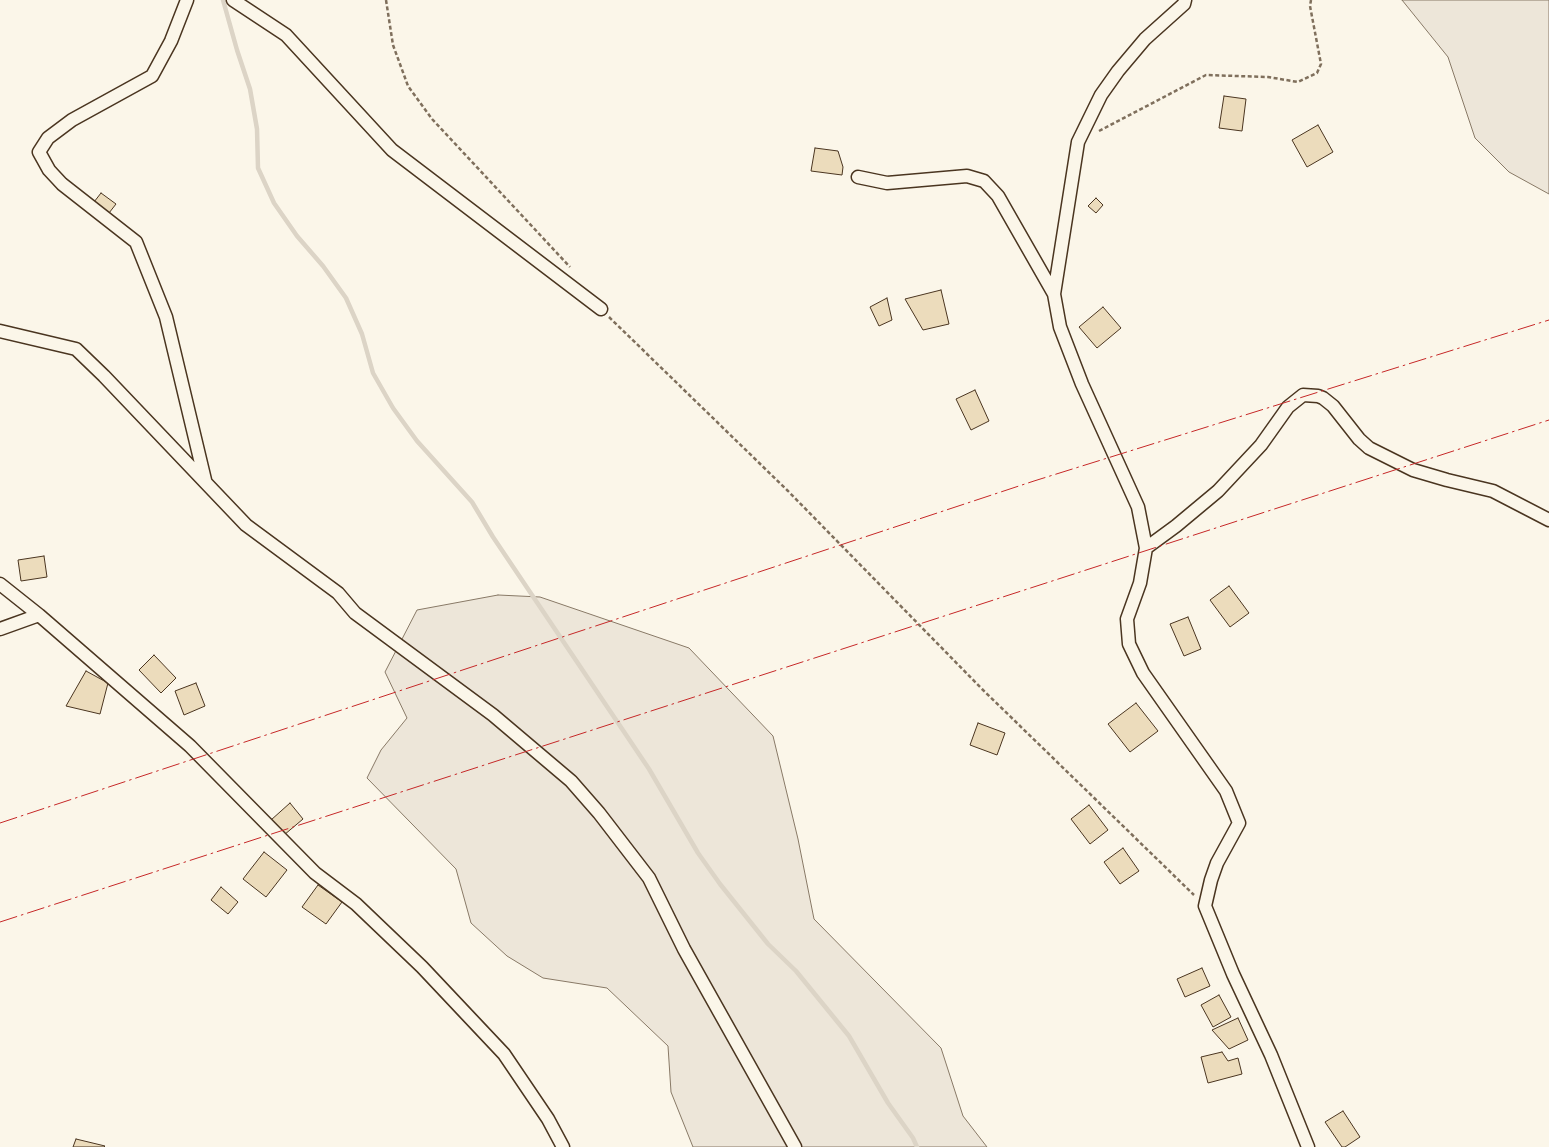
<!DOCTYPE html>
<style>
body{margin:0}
canvas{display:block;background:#fbf6e9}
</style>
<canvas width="1549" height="1147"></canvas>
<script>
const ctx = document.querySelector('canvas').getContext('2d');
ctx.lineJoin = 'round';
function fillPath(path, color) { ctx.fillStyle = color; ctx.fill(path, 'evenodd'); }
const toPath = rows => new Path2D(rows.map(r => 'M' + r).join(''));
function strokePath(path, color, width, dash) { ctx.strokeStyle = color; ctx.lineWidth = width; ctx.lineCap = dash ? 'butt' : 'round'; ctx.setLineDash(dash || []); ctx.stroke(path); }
const green = toPath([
 [1402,0,1549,0,1549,194,1509,172,1475,138,1448,57,1402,0],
 [498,595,540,597,689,648,773,736,798,839,814,919,941,1048,963,1116,987,1147,693,1147,671,1092,668,1046,607,988,543,978,507,956,471,923,456,869,367,778,381,750,407,718,385,672,417,610,498,595]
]);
const stream = toPath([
 [223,0,237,50,250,89,257,129,258,168,274,203,297,236,323,266,346,298,362,334,373,373,393,408,417,441,472,502,493,537,649,769,698,853,720,884,768,944,796,971,849,1036,888,1103,913,1138,917,1147]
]);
const building = toPath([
 [1224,96,1246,99,1242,131,1219,128,1224,96],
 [1318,125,1333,152,1307,167,1292,140,1318,125],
 [815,148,838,151,843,167,842,175,811,171,815,148],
 [101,193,116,204,109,213,94,202,101,193],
 [1096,198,1103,205,1096,213,1088,206,1096,198],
 [941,290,949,324,923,330,905,299,941,290],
 [887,298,892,320,879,326,870,307,887,298],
 [1103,307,1121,328,1097,348,1079,327,1103,307],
 [975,390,989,421,971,430,956,399,975,390],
 [44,556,47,577,21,581,18,560,44,556],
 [1229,586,1249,613,1230,627,1210,600,1229,586],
 [1188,617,1201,649,1184,656,1170,624,1188,617],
 [154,655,176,678,161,693,139,670,154,655],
 [86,671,108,683,100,714,66,706,86,671],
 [196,683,205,706,184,715,175,691,196,683],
 [1136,703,1158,731,1130,752,1108,724,1136,703],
 [978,723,1005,733,997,755,970,745,978,723],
 [290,803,303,819,284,835,271,820,290,803],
 [1089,805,1108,830,1090,844,1071,819,1089,805],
 [1123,848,1139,871,1120,884,1104,862,1123,848],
 [264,852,287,870,266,897,243,879,264,852],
 [318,885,342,902,326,924,302,907,318,885],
 [221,887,238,902,228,914,211,900,221,887],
 [1202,968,1210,986,1185,997,1177,979,1202,968],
 [1219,995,1231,1017,1213,1027,1201,1005,1219,995],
 [1238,1018,1248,1040,1229,1049,1212,1030,1238,1018],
 [1222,1052,1228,1061,1238,1058,1242,1074,1208,1083,1201,1057,1222,1052],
 [1343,1111,1360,1137,1345,1147,1342,1147,1325,1122,1343,1111],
 [76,1139,105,1146,104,1147,73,1147,76,1139]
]);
const path = toPath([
 [386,0,393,45,408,86,432,119,570,267],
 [1099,131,1206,75,1268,77,1298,82,1317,73,1321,64,1310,6,1311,0],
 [609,317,788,491,982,689,1194,895]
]);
const street = toPath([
 [187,0,171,41,152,76,72,120,48,138,39,152,49,170,62,184,136,242,166,317,205,480],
 [233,0,286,35,392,150,601,309],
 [1185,0,1184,4,1145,39,1118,71,1101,95,1078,142,1054,294,1060,327,1082,384,1138,507,1146,548,1140,583,1127,619,1129,644,1143,673,1226,791,1239,823,1217,863,1211,880,1205,906,1233,974,1271,1055,1308,1147],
 [858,177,887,183,967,176,984,181,998,196,1054,294],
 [0,331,76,349,104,376,246,525,338,593,355,613,493,715,571,781,599,813,649,878,684,949,795,1147],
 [1146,548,1176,526,1218,491,1261,445,1288,407,1303,395,1318,396,1323,398,1333,406,1359,439,1369,448,1413,470,1447,480,1493,491,1549,520],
 [0,584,39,615,190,746,315,873,356,904,422,967,504,1054,548,1119,563,1147],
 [0,629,39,615]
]);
const power = toPath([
 [0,823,1034,481,1549,320],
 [0,922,1549,420]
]);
fillPath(green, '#ede6d9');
strokePath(green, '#887966', 1);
strokePath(stream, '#dcd4c6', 4.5);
fillPath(building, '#ecdcbc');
strokePath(building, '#4a3520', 1);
strokePath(street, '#4a3520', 15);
strokePath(path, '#7f6f5c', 2.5, [4, 2.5]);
strokePath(street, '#fbf6e9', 12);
strokePath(power, '#c62828', 1, [18, 4, 2.5, 4]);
</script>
